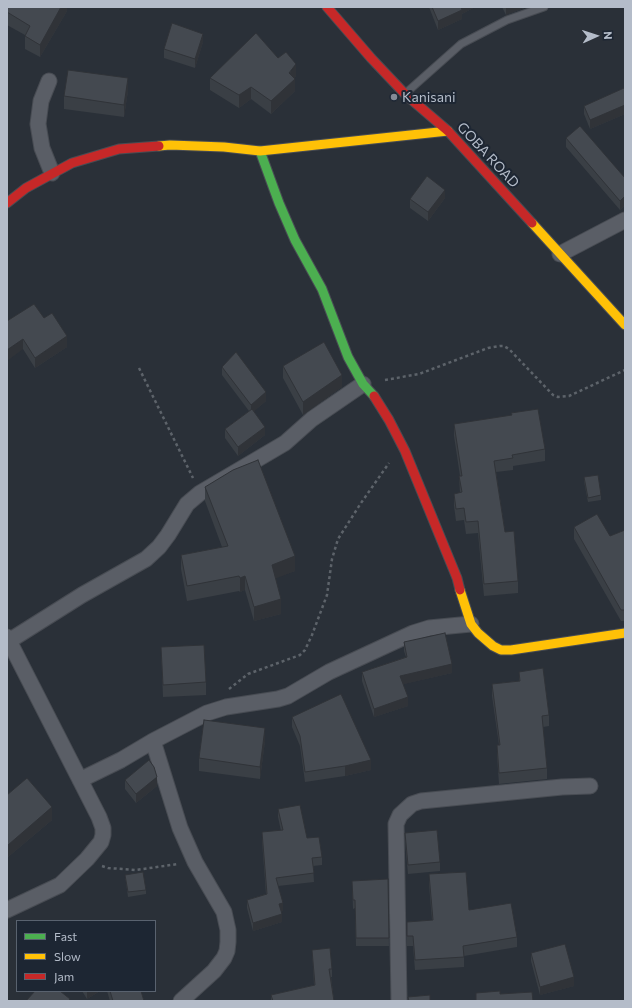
<!DOCTYPE html>
<style>
body{margin:0}
#map{position:relative;width:632px;height:1008px;overflow:hidden;background:#2a3038;font-family:Commissioner,sans-serif}
canvas{display:block}
.frame{position:absolute;inset:0;border:8px solid #b4bcc9;pointer-events:none}
.legend{position:absolute;left:16px;top:920px;width:140px;height:72px;box-sizing:border-box;background:#1d2633;border:1px solid #59626f;margin:0;padding:5px 7px;list-style:none;font-size:12px;color:#b4bcc9}
.legend li{display:flex;align-items:center;gap:8px;height:20px}
.legend b{width:20px;border:1px solid #59626f}
.north{position:absolute;left:576px;top:16px;width:40px;height:40px;-webkit-text-stroke:3px #1d2633;paint-order:stroke;rotate:87deg;font-size:11px;font-weight:700;line-height:16px;text-align:center;color:#b4bcc9}
.north::after{content:'';display:block;margin:auto;width:14px;height:18px;background:#b4bcc9;clip-path:polygon(50% 0,100% 100%,50% 72%,0 100%)}
</style>
<div id="map">
<canvas width="632" height="1008"></canvas>
<div class="frame"></div>
<ul class="legend">
<li><b style="height:5px;background:#4caf50"></b>Fast</li>
<li><b style="height:5px;background:#ffc107"></b>Slow</li>
<li><b style="height:5px;background:#c62828"></b>Jam</li>
</ul>
<div class="north">N</div>
</div>
<script>
const ctx = document.querySelector('canvas').getContext('2d');
ctx.lineJoin = 'round';
const toPath = rows => new Path2D(rows.map(r => 'M' + r).join(''));
function strokePath(path, color, width, dash) { ctx.strokeStyle = color; ctx.lineWidth = width; ctx.lineCap = dash ? 'butt' : 'round'; ctx.setLineDash(dash || []); ctx.stroke(path); }
function fillPath(path, color) { ctx.fillStyle = color; ctx.fill(path, 'evenodd'); }
function write(font, color, halo, rows, align = 'center') {
  ctx.font = font + ' Commissioner,sans-serif'; ctx.lineWidth = 4; ctx.setLineDash([]); ctx.textBaseline = 'middle'; ctx.strokeStyle = halo; ctx.fillStyle = color; for (const [text, x, y, turn = 0] of rows) {
    ctx.save(); ctx.translate(x, y); ctx.rotate((+turn || 0) * Math.PI / 180); ctx.textAlign = isNaN(turn) ? turn : align; if (halo) ctx.strokeText(text, 0, 0); ctx.fillText(text, 0, 0); ctx.restore();
  }
}
const path = toPath([
 [139,368,193,478],
 [385,380,419,374,488,348,500,346,504,346,509,349,553,395,558,397,569,396,625,370],
 [229,689,248,674,300,655,305,650,312,635,327,595,332,559,338,539,361,503,389,463],
 [102,866,108,868,136,870,178,864]
]);
const lane = toPath([
 [407,92,461,44,507,20,544,7]
]);
const street = toPath([
 [49,81,41,101,38,124,42,148,52,173],
 [560,254,625,220],
 [7,637,99,817,103,828,103,835,101,842,87,859,60,885,7,910],
 [9,641,82,595,146,559,159,547,168,535,187,504,200,493,285,443,312,419,363,384],
 [153,741,180,828,195,862,224,912,228,930,228,942,227,951,224,958,214,971,181,1001],
 [80,780,121,760,153,741,207,713,226,707,278,699,288,696,329,672,413,633,429,628,471,624],
 [399,1001,396,824,400,815,412,804,421,801,562,787,590,786]
]);
const fast = toPath([
 [260,151,279,203,295,240,322,289,348,357,363,384,374,396]
]);
const slow = toPath([
 [159,146,170,145,224,147,260,151,448,131],
 [532,223,625,325],
 [460,590,471,624,478,633,493,646,501,650,511,650,625,633]
]);
const jam = toPath([
 [327,7,371,58,405,94,448,131,532,223],
 [7,203,26,188,72,163,119,149,159,146],
 [374,396,389,420,405,451,457,578,460,590]
]);
const wall = toPath([
 [7,7,67,7,67,11,40,57,25,49,25,35,7,25],
 [429,7,475,7,462,14,462,19,438,30],
 [502,7,527,7,506,15],
 [203,42,195,68,164,58,164,49],
 [278,58,296,76,294,78,295,91,271,114,251,99,239,108,210,90,210,78],
 [128,91,124,117,64,109,64,96],
 [625,91,625,114,590,129,584,114,584,106],
 [566,138,625,178,625,205,620,210,566,147],
 [445,198,428,221,410,208,410,199],
 [44,318,67,347,35,368,23,349,7,321],
 [283,366,342,387,303,415,283,378],
 [222,367,266,401,254,411,265,435,238,456,225,438,225,429,249,411,222,375],
 [454,424,545,449,545,461,513,466,513,470,496,472,505,532,518,581,518,593,484,596,478,533,466,534,464,520,456,521,454,506,454,494,460,493,459,476,460,476,454,436],
 [584,477,601,495,601,500,588,502,584,481],
 [205,487,295,571,275,578,281,614,254,621,245,590,240,592,239,591,187,601,181,569,181,555,222,547,205,501],
 [574,527,610,536,625,530,624,621,621,621,574,539],
 [404,642,452,673,403,684,408,706,374,717,362,681,362,672,406,657,404,651],
 [161,647,206,682,206,695,163,697],
 [519,672,549,715,549,726,543,727,547,768,547,779,499,784,497,756,497,745,499,745,492,696,492,684,519,681],
 [292,717,371,770,345,776,305,782,300,746,292,727],
 [265,741,260,779,199,771,199,758],
 [125,780,157,786,136,803,125,789],
 [7,795,52,820,8,857,7,856],
 [278,809,307,838,322,857,322,865,313,866,314,882,278,886,283,911,281,911,282,922,253,931,247,908,247,900,266,894,262,841,262,832,281,831,278,817],
 [405,833,440,862,440,871,408,874,405,842],
 [429,874,469,910,517,937,517,947,464,956,464,967,415,970,413,946,407,946,407,922,432,920,429,885],
 [125,875,146,890,146,894,128,897],
 [388,879,389,946,356,946,355,908,353,909,352,881],
 [312,950,332,969,332,977,331,977,334,1001,271,1001,271,995,314,985],
 [531,953,574,986,540,995,531,961],
 [82,991,100,991,87,999],
 [107,991,141,991,144,1001,110,1001]
]);
const shadedWall = toPath([
 [61,7,67,7,67,11,40,57,40,45],
 [461,7,475,7,462,14,462,19,438,30,438,21],
 [506,7,527,7,506,15],
 [203,34,203,42,195,68,195,59],
 [296,64,296,76,293,80,295,79,295,91,271,114,271,101],
 [128,78,128,91,124,117,124,105],
 [251,87,251,99,239,108,239,95],
 [625,105,625,114,590,129,590,120],
 [445,190,445,198,428,221,428,212],
 [625,196,625,205,620,210,620,201],
 [67,336,67,347,35,368,35,358],
 [23,339,23,349,7,361,7,350],
 [342,375,342,387,303,415,303,402],
 [266,392,266,401,251,414,251,405],
 [265,427,265,435,238,456,238,447],
 [295,556,295,571,272,580,272,565],
 [245,576,245,590,240,592,240,578],
 [281,599,281,614,254,621,254,607],
 [624,610,625,610,625,621,624,621],
 [452,664,452,673,400,685,400,676],
 [408,697,408,706,374,717,374,709],
 [265,728,265,741,260,779,260,767],
 [371,760,371,770,345,776,345,766],
 [157,777,157,786,136,803,136,794],
 [52,807,52,820,8,857,8,845],
 [283,903,283,911,279,912,279,904],
 [282,914,282,922,253,931,253,923],
 [574,977,574,986,540,995,540,987],
 [87,991,100,991,87,999]
]);
const building = toPath([
 [7,7,61,7,40,45,25,36,30,26,7,12,7,7],
 [432,7,461,7,462,10,438,21,432,7],
 [172,23,203,34,195,59,164,49,172,23],
 [256,33,278,58,286,52,296,64,289,73,295,79,271,101,251,87,239,95,210,78,256,33],
 [68,70,128,78,124,105,64,96,68,70],
 [624,88,625,91,625,105,590,120,584,106,624,88],
 [580,126,625,178,625,196,620,201,566,138,580,126],
 [427,176,445,190,428,212,410,199,427,176],
 [34,304,44,318,52,313,67,336,35,358,23,339,7,350,7,321,34,304],
 [324,342,342,375,303,402,283,366,324,342],
 [236,352,266,392,251,405,222,367,236,352],
 [252,409,265,427,238,447,225,429,252,409],
 [538,409,545,449,512,455,513,458,494,461,505,532,514,531,518,581,484,584,478,521,466,522,464,508,456,509,454,494,462,492,459,476,462,476,454,424,512,415,511,413,538,409],
 [258,460,295,556,272,565,281,599,254,607,245,576,240,578,239,576,187,586,181,555,228,546,205,487,233,470,258,460],
 [598,475,601,495,588,498,584,477,598,475],
 [597,514,610,536,625,530,625,610,621,610,574,527,597,514],
 [445,633,452,664,400,676,408,697,374,709,362,672,407,657,404,642,445,633],
 [204,645,206,682,163,685,161,647,204,645],
 [543,668,549,715,542,716,547,768,499,773,497,745,500,745,492,684,520,681,519,672,543,668],
 [341,694,371,760,345,766,305,772,300,736,292,717,341,694],
 [204,720,265,728,260,767,199,758,204,720],
 [149,760,154,767,157,777,136,794,125,780,149,760],
 [27,778,52,807,8,845,7,843,7,795,27,778],
 [300,805,307,838,319,837,322,857,312,858,314,873,276,878,283,903,279,904,282,914,253,923,247,900,267,894,262,832,283,830,278,809,300,805],
 [437,830,440,862,408,865,405,833,437,830],
 [143,872,146,890,128,892,125,875,143,872],
 [466,872,469,910,511,903,517,937,463,946,464,957,415,960,413,936,407,936,407,922,433,920,429,874,466,872],
 [388,879,389,938,356,938,355,900,353,900,352,881,388,879],
 [565,944,574,977,540,987,531,953,565,944],
 [330,948,332,969,329,969,334,1001,273,1001,271,995,315,985,312,950,330,948],
 [35,991,60,991,70,999,68,1001,26,1001,35,991],
 [110,991,141,991,144,1001,113,1001,110,991],
 [500,991,500,994,532,992,533,1001,476,1001,476,993,500,991],
 [430,995,430,1001,409,1001,408,997,430,995]
]);
const markers = [
 [394,97,4,"#848b96"]
];
const poiNames = [
 ["Kanisani",402,97]
];
const streetNames = [
 ["GOBA ROAD",488,155,47]
];
strokePath(lane, '#484c53', 9);
strokePath(street, '#484c53', 17);
strokePath(fast, '#484c53', 11);
strokePath(slow, '#484c53', 11);
strokePath(jam, '#484c53', 11);
strokePath(path, '#5d636a', 2.5, [3, 3]);
strokePath(lane, '#5a5e66', 7);
strokePath(street, '#5a5e66', 15);
strokePath(fast, '#4caf50', 9);
strokePath(slow, '#ffc107', 9);
strokePath(jam, '#c62828', 9);
fillPath(wall, '#3a3f45');
fillPath(shadedWall, '#303338');
fillPath(building, '#444950');
strokePath(building, '#303338', 1);
for (const [x, y, r, color] of markers) { const dot = new Path2D(); dot.arc(x, y, r, 0, 2 * Math.PI); ctx.fillStyle = color; ctx.fill(dot); strokePath(dot, '#1d2633', 1.5); }
write('14px', '#b4bcc9', '#1d2633', poiNames, 'left');
write('14px', '#b4bcc9', '#1d2633', streetNames);
</script>
